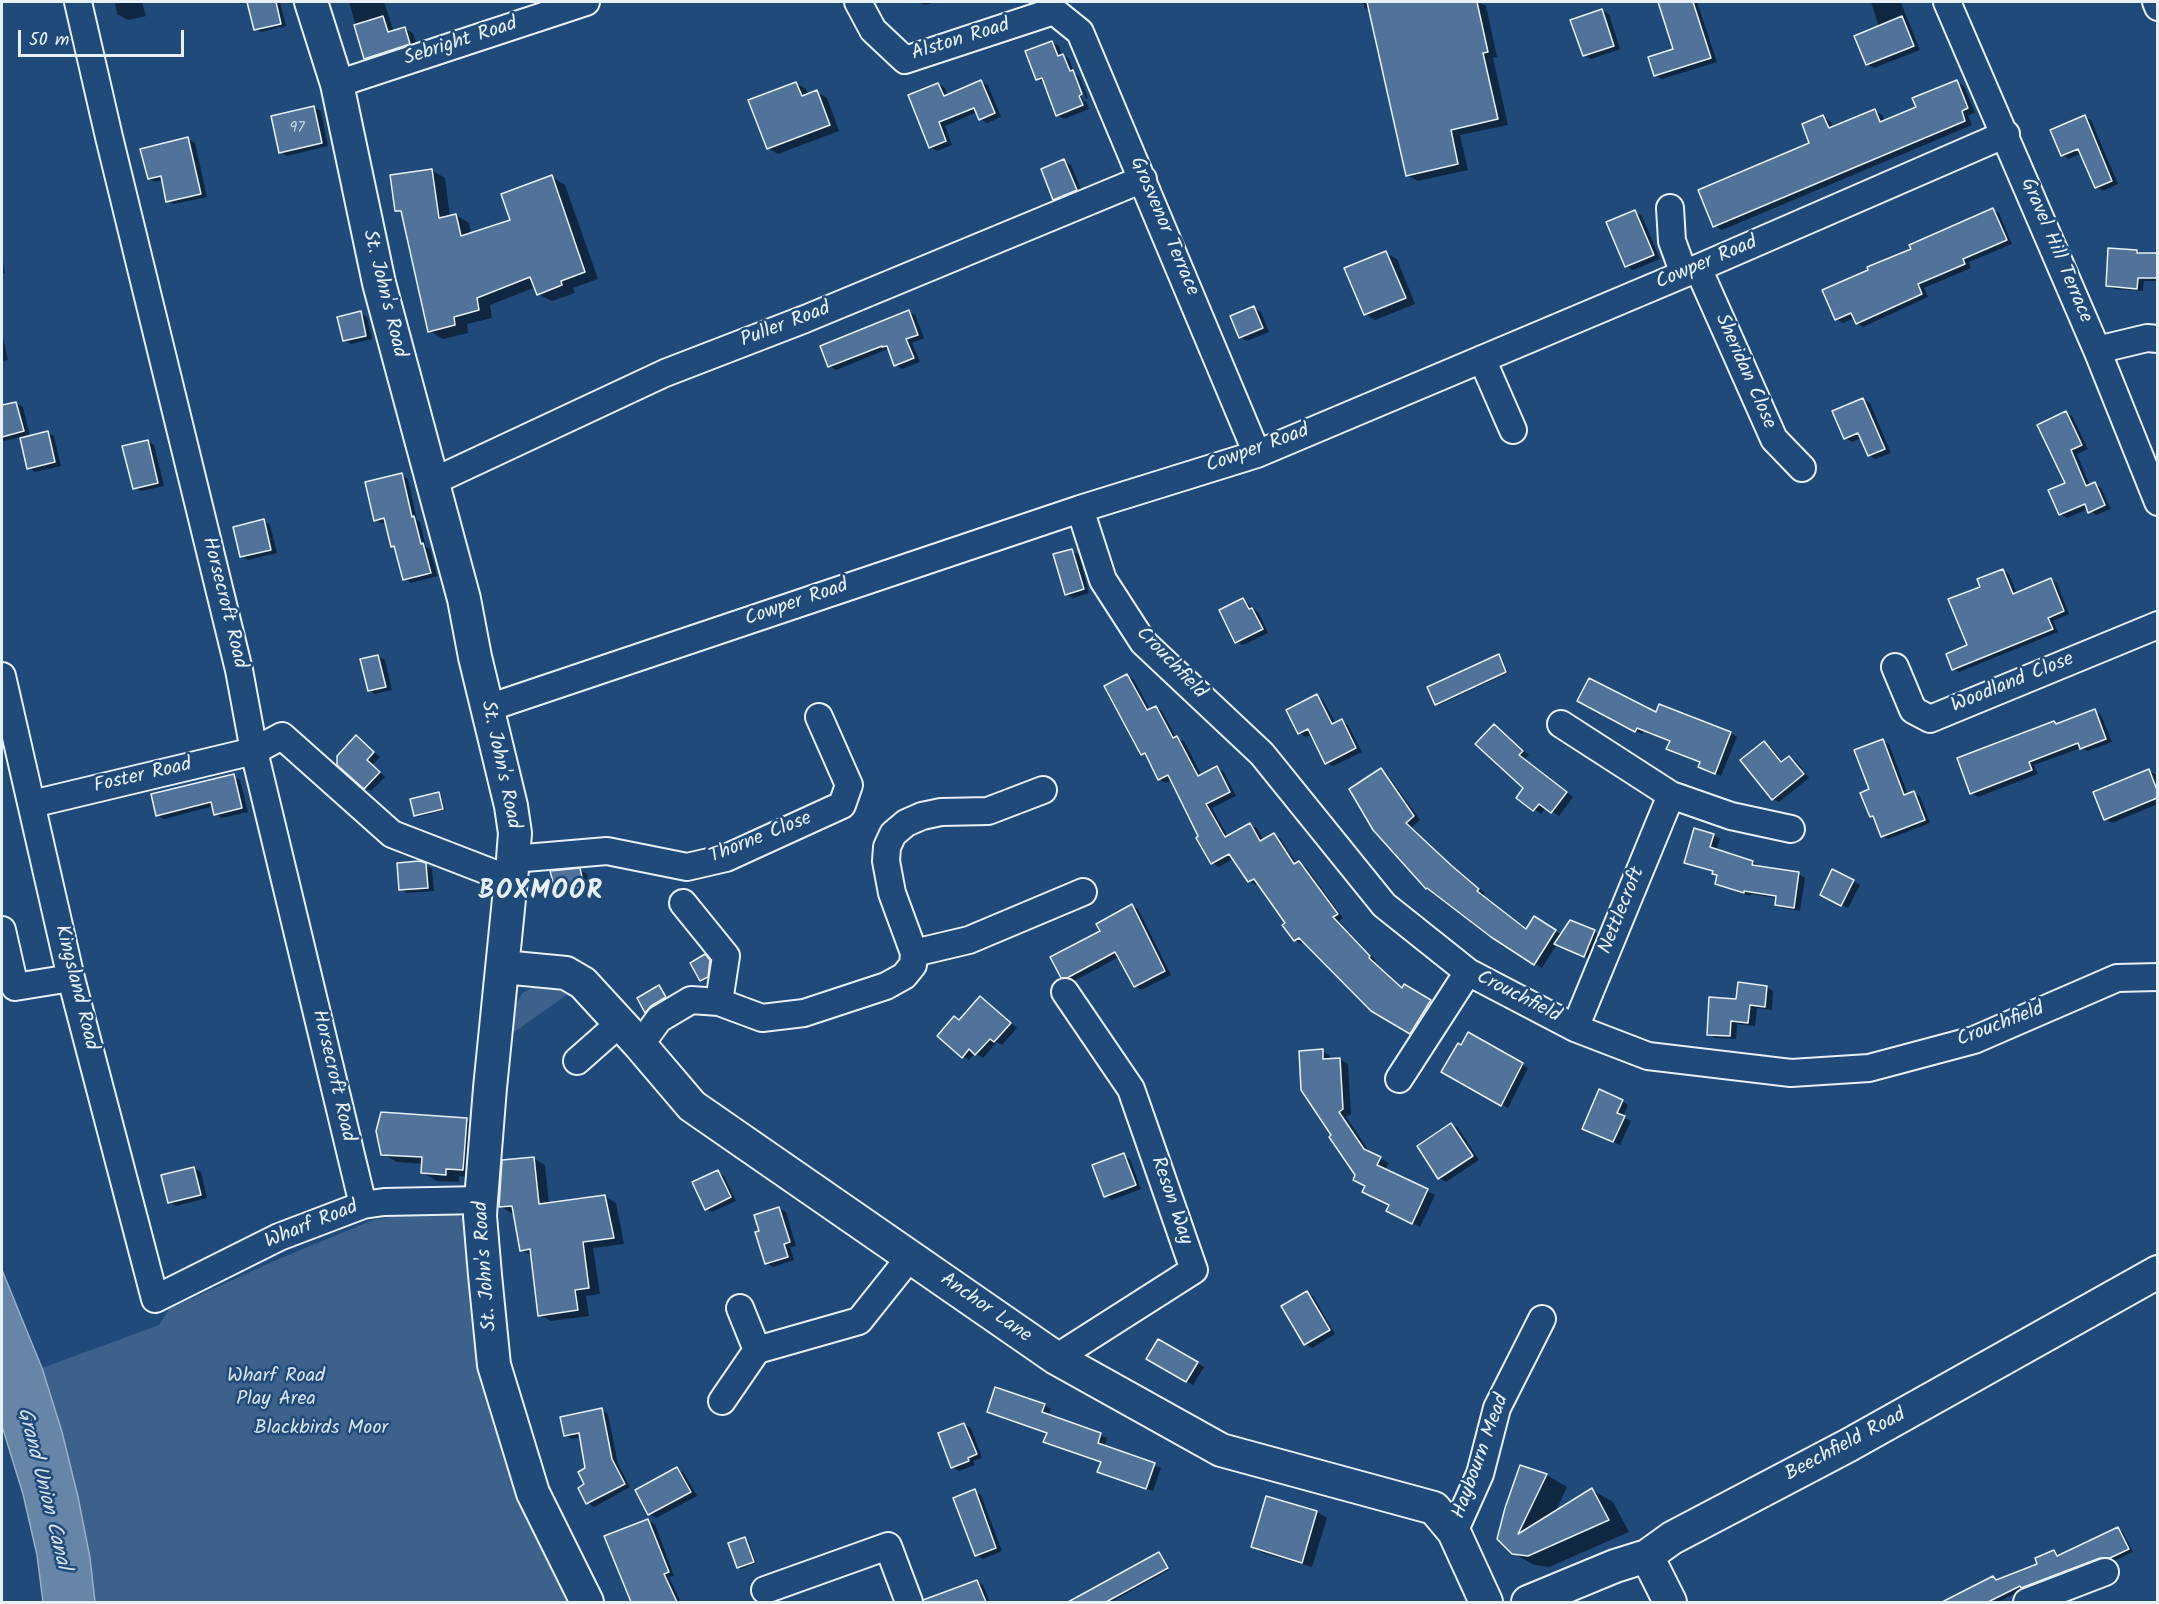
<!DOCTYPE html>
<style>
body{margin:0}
#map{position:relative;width:2159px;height:1604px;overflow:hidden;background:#1f4a7a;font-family:Kalam,sans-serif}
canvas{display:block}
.frame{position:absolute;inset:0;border:3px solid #e8f1f8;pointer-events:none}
.scale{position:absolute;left:18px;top:30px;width:166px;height:27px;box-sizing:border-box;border:3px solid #e8f1f8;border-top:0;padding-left:8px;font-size:18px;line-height:21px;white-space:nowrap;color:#e8f1f8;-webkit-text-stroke:4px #1f4a7a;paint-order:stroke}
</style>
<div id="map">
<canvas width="2159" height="1604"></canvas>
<div class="frame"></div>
<div class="scale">50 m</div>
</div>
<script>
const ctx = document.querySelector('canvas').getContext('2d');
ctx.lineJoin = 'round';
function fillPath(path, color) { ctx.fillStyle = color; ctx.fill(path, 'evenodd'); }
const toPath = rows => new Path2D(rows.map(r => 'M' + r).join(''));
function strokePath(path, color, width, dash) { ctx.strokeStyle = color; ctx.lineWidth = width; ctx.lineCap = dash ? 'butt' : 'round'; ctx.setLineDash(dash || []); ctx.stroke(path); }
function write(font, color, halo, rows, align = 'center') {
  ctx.font = font + ' Kalam,sans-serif'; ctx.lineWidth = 5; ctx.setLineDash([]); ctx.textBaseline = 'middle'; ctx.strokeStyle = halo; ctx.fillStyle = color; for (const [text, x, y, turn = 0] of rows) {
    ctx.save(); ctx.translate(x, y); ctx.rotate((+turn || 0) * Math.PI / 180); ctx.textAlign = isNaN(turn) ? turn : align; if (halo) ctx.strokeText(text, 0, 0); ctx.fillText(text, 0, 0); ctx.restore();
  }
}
const green = toPath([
 [547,986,568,994,513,1033,516,1005,522,993,534,987],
 [417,1212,457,1213,464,1220,471,1276,572,1602,95,1602,90,1558,78,1497,62,1432,42,1368,159,1325,169,1309,274,1261,373,1220]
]);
const water = toPath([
 [2,1270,42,1368,62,1432,78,1497,90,1558,95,1602,43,1602,37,1555,23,1494,2,1426,2,1270]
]);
const shadow = toPath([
 [115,2,142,2,146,16,128,20,117,14],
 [254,2,280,2,286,26,261,32,255,29,249,3],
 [349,2,384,2,394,32,405,29,413,33,418,48,373,63,365,58],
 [919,2,935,2,925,5],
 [1363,2,1426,2,1428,11,1470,2,1478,2,1486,6,1497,57,1493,58,1508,125,1460,135,1468,170,1418,181,1407,175,1371,11,1365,8],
 [1659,2,1697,2,1717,62,1662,79,1655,75,1675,50],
 [1871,2,1905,2,1901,3,1920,50,1874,68,1867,64,1879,27],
 [1602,10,1609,14,1620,49,1591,59,1584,55],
 [1052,42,1059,46,1062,55,1069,59,1074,73,1072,73,1084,102,1086,101,1089,109,1064,119,1057,115,1044,83,1037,79],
 [1076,74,1079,76,1088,98,1086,99],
 [981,82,988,85,1001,117,987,123,980,119,977,112,945,126,952,145,937,151,930,147,938,84,945,88,948,96],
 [1956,82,1964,86,1975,113,1968,115,1972,125,1722,230,1714,226,1811,143,1823,117,1831,122,1833,128,1875,111,1882,115,1885,121,1918,108],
 [796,83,806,89,809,95,817,92,827,98,839,131,778,154,768,148],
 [314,107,321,111,328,146,287,156,281,152],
 [2085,117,2091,120,2118,184,2103,191,2096,187,2082,153,2069,159,2062,155],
 [188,139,195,143,207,197,174,204,168,201,163,180,155,182,149,178],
 [1064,161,1071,165,1083,194,1061,203,1054,199],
 [431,170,445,178,450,217,456,215,469,223,471,234,512,221,552,177,565,185,598,279,573,288,575,293,552,301,538,294,536,287,490,305,492,318,467,324,468,333,443,339,430,331,403,214,397,211],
 [1993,210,1999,213,2012,244,1969,262,1971,268,1924,288,1928,297,1863,327,1857,323,1855,318,1843,323,1836,319,1913,250],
 [1635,212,1642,216,1660,259,1633,270,1626,266],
 [2137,251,2142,254,2158,255,2158,281,2144,281,2143,291,2114,289,2107,285],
 [1386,253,1397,259,1415,304,1375,320,1365,314],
 [2,258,5,273,2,274],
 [1254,308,1261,312,1269,332,1247,341,1240,337],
 [908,311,915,315,924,338,912,343,920,362,902,369,896,365,888,349,836,370,829,366],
 [360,313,367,317,372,339,351,344,344,340],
 [2,334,8,360,2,361],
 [1863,399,1870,403,1891,453,1875,459,1869,455,1861,438,1852,442,1845,438],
 [16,403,23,407,30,437,48,433,54,436,61,466,35,472,29,468,21,437,4,441,2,440,2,407],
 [2066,413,2072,416,2088,449,2077,454,2090,486,2095,484,2101,488,2111,509,2096,515,2088,509,2067,518,2060,514,2067,484],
 [148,441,154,445,164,486,141,491,134,488],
 [402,475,408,479,417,520,420,522,426,547,430,549,437,576,411,583,404,579,396,548,392,546,387,522,382,523,375,520],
 [264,521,270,525,277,553,248,560,242,556],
 [1072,551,1079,555,1089,593,1073,598,1066,594],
 [2003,570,2009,574,2017,594,2051,580,2057,583,2069,614,2053,621,2058,632,1959,672,1953,668,1969,646,1982,587],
 [1243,600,1259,613,1268,633,1243,645,1236,641],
 [378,656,385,660,392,690,375,694,369,690],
 [1499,656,1502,658,1508,673,1439,705,1436,704],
 [1127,676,1134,680,1150,710,1156,707,1162,711,1176,738,1184,741,1202,776,1217,768,1224,772,1236,796,1212,808,1228,837,1250,825,1257,828,1264,841,1274,834,1280,838,1297,864,1299,863,1306,867,1343,918,1339,921,1376,961,1374,962,1403,989,1405,986,1436,1004,1417,1036,1372,1010,1305,942,1301,944,1295,940,1287,923,1259,883,1256,885,1249,881,1234,858,1219,867,1212,863,1172,780,1166,783,1159,779,1149,758,1143,754,1107,687],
 [1317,696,1323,700,1336,724,1342,721,1348,725,1362,752,1333,766,1327,763,1312,734,1306,737,1299,733],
 [1579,701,1657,714,1730,733,1737,737,1721,776,1706,770,1701,762,1671,741,1644,730,1642,734],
 [2095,711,2101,715,2112,742,2088,751,2081,748,2034,765,2038,774,1978,797,1972,793,2054,722,2059,725],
 [1494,726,1529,755,1524,760,1573,797,1559,816,1546,807,1541,814,1518,797,1525,788],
 [356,737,380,757,372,765,385,777,371,791,365,788],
 [1883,741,1889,744,1908,795,1914,793,1920,796,1930,823,1888,839,1882,836,1876,819,1871,816,1871,790],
 [1764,742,1770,746,1783,762,1789,757,1796,761,1809,778,1779,802,1773,799],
 [1381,770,1387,774,1420,820,1412,827,1459,872,1485,893,1483,896,1527,930,1535,918,1562,935,1571,922,1601,935,1591,959,1557,944,1542,968,1491,936,1427,888,1374,830],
 [2149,771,2156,775,2158,779,2158,804,2112,823,2106,819],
 [233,776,240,780,248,812,222,818,216,814,214,806,164,819,157,815],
 [439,793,441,795,445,810,418,817,416,815],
 [1713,835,1720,839,1716,851,1753,862,1759,866,1759,867,1799,874,1805,878,1800,911,1783,908,1776,904,1777,898,1751,894,1750,896,1723,887,1716,884,1719,876,1714,872,1686,862],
 [425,865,432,869,434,891,407,893,401,890],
 [580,870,587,874,590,890,563,896,557,892],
 [1853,881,1860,885,1848,908,1822,894],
 [1132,906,1138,909,1171,975,1141,990,1135,986,1119,957,1074,981,1069,981,1062,977],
 [705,956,712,963,710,978,704,981,701,980],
 [659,987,668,999,649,1013,646,1012],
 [1767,987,1773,991,1772,1010,1757,1008,1755,1026,1737,1024,1736,1039,1715,1038,1708,1034,1737,1001],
 [986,1002,1017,1028,1002,1045,997,1042,983,1058,975,1053,969,1060,963,1056,960,1021],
 [1468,1034,1528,1068,1508,1108,1443,1071],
 [1322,1051,1330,1056,1330,1060,1340,1059,1348,1064,1351,1114,1346,1117,1371,1154,1389,1163,1385,1170,1435,1195,1420,1227,1396,1215,1391,1205,1366,1186,1357,1175,1302,1089],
 [1622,1101,1628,1105,1623,1117,1631,1121,1620,1145,1590,1132],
 [467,1120,481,1128,477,1178,459,1176,459,1182,437,1181,423,1173,424,1164,397,1162,383,1154],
 [1451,1125,1458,1128,1479,1160,1446,1182,1439,1178,1419,1147],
 [1123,1155,1130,1159,1141,1189,1112,1200,1106,1196],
 [534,1159,545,1165,549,1204,605,1196,616,1203,624,1244,593,1248,600,1294,586,1296,589,1316,551,1321,540,1315,532,1256,521,1250,515,1212,511,1213,500,1206],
 [194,1168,201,1172,207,1198,176,1206,170,1202],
 [717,1172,724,1176,736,1201,712,1212,706,1209],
 [779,1208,786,1212,796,1246,790,1247,794,1260,773,1267,766,1263],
 [1307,1292,1313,1296,1335,1334,1312,1348,1305,1344],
 [1159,1341,1204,1367,1193,1385,1148,1359],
 [1044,1405,1051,1409,1048,1416,1107,1438,1104,1447,1161,1468,1153,1491,1106,1475,1102,1463,1052,1445,1045,1441,1048,1433,989,1411],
 [602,1410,608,1414,618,1464,630,1487,594,1507,588,1503,587,1468,581,1437,572,1439,565,1435],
 [964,1424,971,1428,982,1458,973,1461,975,1465,959,1471,952,1467],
 [1521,1467,1547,1475,1567,1487,1555,1513,1592,1490,1613,1502,1629,1532,1549,1567,1534,1565,1513,1553],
 [677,1469,684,1473,697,1496,656,1518,650,1514],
 [974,1491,981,1495,1002,1551,983,1559,976,1555],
 [1317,1512,1327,1518,1312,1567,1263,1553,1253,1547],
 [648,1520,655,1524,674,1576,669,1577,681,1602,633,1602,606,1537],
 [2118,1529,2123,1532,2133,1552,2116,1560,2106,1560,2027,1590,2024,1589,1998,1602,1955,1602,1993,1577,1999,1581,2039,1565,2054,1552,2060,1556],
 [745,1539,748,1540,756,1563,741,1569,738,1567],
 [1158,1554,1169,1570,1111,1602,1071,1602],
 [977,1581,983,1585,990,1602,931,1602,930,1599]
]);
const building = toPath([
 [247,2,276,2,281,24,254,30,247,2],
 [1367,2,1477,2,1488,52,1483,53,1498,119,1451,130,1458,164,1406,176,1367,2],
 [1658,2,1693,2,1711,58,1654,76,1648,57,1673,49,1658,2],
 [1602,9,1614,46,1583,56,1570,20,1602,9],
 [383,16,388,32,405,27,410,44,364,59,354,25,383,16],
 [1902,16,1914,46,1866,65,1854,36,1902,16],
 [1052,41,1058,56,1063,54,1070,71,1073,70,1082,94,1079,96,1083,105,1056,116,1042,78,1036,80,1025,51,1052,41],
 [981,80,995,113,979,120,974,108,939,122,946,141,929,148,908,95,938,83,944,96,981,80],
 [1957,80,1968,108,1962,111,1965,121,1713,227,1698,190,1809,143,1802,124,1823,115,1829,128,1875,109,1880,122,1916,107,1912,98,1957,80],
 [796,82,802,96,817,90,830,125,767,149,748,100,796,82],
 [314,106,322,143,279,153,271,116,314,106],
 [2085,115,2112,181,2095,188,2078,149,2061,156,2050,130,2085,115],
 [188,137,201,194,166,202,161,176,148,179,140,149,188,137],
 [1064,159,1077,190,1053,200,1041,169,1064,159],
 [432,169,439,218,456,214,461,236,510,220,501,194,552,175,585,272,561,281,562,285,537,295,530,277,477,298,479,310,454,317,455,325,428,332,401,211,395,211,390,175,432,169],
 [1993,208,2007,240,1963,259,1965,264,1918,284,1922,294,1856,324,1851,313,1835,320,1822,290,1868,270,1867,267,1911,249,1909,245,1993,208],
 [1635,210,1654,255,1625,267,1606,222,1635,210],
 [2108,248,2137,250,2137,253,2157,253,2157,278,2138,278,2137,289,2106,286,2108,248],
 [1386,251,1406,298,1364,315,1344,268,1386,251],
 [1254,306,1263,328,1239,338,1230,316,1254,306],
 [909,310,918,335,906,339,914,358,894,366,887,346,882,347,882,346,828,367,820,346,909,310],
 [361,311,366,336,343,341,337,317,361,311],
 [1863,398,1885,449,1868,456,1858,433,1844,439,1832,411,1863,398],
 [16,402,24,431,2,437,2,405,16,402],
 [2066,411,2082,445,2071,450,2086,486,2095,482,2105,505,2088,513,2085,504,2059,515,2048,490,2065,483,2037,425,2066,411],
 [48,431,55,462,27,469,20,438,48,431],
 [148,440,158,483,133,489,122,446,148,440],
 [402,473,412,517,414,516,421,544,423,543,431,573,403,580,394,546,391,547,384,518,374,521,365,482,402,473],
 [264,519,271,550,240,557,233,527,264,519],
 [1072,549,1084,589,1065,595,1053,554,1072,549],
 [2003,569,2013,594,2051,578,2064,611,2048,618,2053,629,1952,670,1946,654,1967,645,1948,599,1980,587,1977,579,2003,569],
 [1243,598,1249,609,1252,608,1263,629,1235,643,1219,610,1243,598],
 [1499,654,1506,672,1435,705,1427,687,1499,654],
 [378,655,386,687,368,691,360,659,378,655],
 [1127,674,1147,710,1156,706,1173,738,1177,736,1198,776,1217,766,1230,792,1206,804,1225,837,1250,823,1260,841,1274,833,1294,864,1299,861,1338,914,1333,917,1370,956,1369,958,1402,988,1404,984,1431,1000,1410,1034,1371,1011,1299,938,1294,941,1282,925,1285,923,1254,879,1248,882,1229,854,1211,864,1196,838,1198,836,1168,775,1158,780,1145,753,1141,755,1104,686,1127,674],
 [1589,678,1656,712,1659,704,1731,732,1715,774,1698,767,1700,762,1666,749,1670,741,1637,728,1635,732,1577,701,1589,678],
 [1317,694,1332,724,1342,719,1356,748,1325,764,1308,729,1298,734,1286,710,1317,694],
 [2095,709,2106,739,2080,749,2078,743,2029,762,2032,770,1970,794,1957,758,2054,721,2056,724,2095,709],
 [1494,724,1523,751,1519,755,1567,792,1551,813,1539,804,1533,811,1516,798,1523,788,1475,744,1494,724],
 [356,735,374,752,367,760,380,772,364,789,337,765,337,756,356,735],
 [1883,739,1904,795,1914,791,1925,820,1881,837,1873,816,1870,817,1860,793,1869,789,1854,750,1883,739],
 [1764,741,1781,762,1789,756,1804,774,1772,800,1740,760,1764,741],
 [1381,768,1414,816,1406,823,1452,866,1479,889,1477,891,1526,929,1534,916,1556,930,1534,965,1491,937,1427,888,1426,889,1373,830,1349,789,1381,768],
 [2149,769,2157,790,2157,798,2104,820,2093,792,2149,769],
 [234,774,242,808,214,815,211,802,156,816,151,794,234,774],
 [439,792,443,809,414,816,410,799,439,792],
 [1694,828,1714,834,1710,847,1753,861,1752,865,1799,872,1794,908,1775,905,1776,896,1744,891,1744,893,1715,884,1717,875,1712,874,1713,871,1684,863,1694,828],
 [419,861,426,863,428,888,399,890,397,863,419,861],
 [580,868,584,886,556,893,550,871,580,868],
 [1832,869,1854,880,1841,906,1820,895,1832,869],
 [1132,904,1165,971,1134,987,1115,952,1067,978,1061,978,1050,957,1100,931,1096,924,1132,904],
 [1570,920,1595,930,1584,957,1554,944,1570,920],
 [705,954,710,960,708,977,700,981,690,963,705,954],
 [1738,982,1767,986,1765,1007,1750,1005,1748,1023,1731,1021,1730,1036,1707,1035,1709,997,1736,999,1738,982],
 [659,985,666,997,651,1006,645,1013,637,998,659,985],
 [980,996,1011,1023,994,1042,990,1039,975,1055,969,1049,962,1058,937,1036,954,1016,959,1020,980,996],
 [1468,1032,1523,1063,1501,1106,1441,1072,1458,1043,1461,1045,1468,1032],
 [1323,1049,1323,1059,1340,1058,1343,1109,1339,1112,1364,1149,1381,1157,1377,1165,1428,1189,1412,1224,1386,1211,1389,1205,1362,1192,1365,1186,1353,1180,1355,1175,1329,1137,1331,1135,1301,1090,1299,1051,1323,1049],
 [1599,1089,1623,1100,1617,1113,1625,1116,1613,1142,1582,1129,1599,1089],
 [381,1112,467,1118,463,1170,446,1169,446,1175,421,1173,422,1157,381,1155,376,1131,381,1112],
 [1451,1123,1473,1156,1438,1179,1417,1146,1451,1123],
 [1124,1153,1136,1185,1104,1197,1092,1165,1124,1153],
 [534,1157,539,1204,605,1195,614,1238,583,1242,589,1288,575,1290,578,1310,538,1316,530,1249,520,1251,512,1206,499,1207,502,1160,534,1157],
 [194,1167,201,1195,168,1203,161,1175,194,1167],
 [718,1170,731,1197,705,1210,692,1182,718,1170],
 [779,1207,790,1242,784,1244,788,1257,765,1264,755,1232,759,1231,754,1215,779,1207],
 [1307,1291,1330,1330,1304,1345,1281,1306,1307,1291],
 [1158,1339,1198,1362,1186,1382,1146,1359,1158,1339],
 [995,1387,1045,1404,1042,1412,1101,1433,1098,1443,1155,1463,1146,1489,1097,1472,1101,1462,1043,1442,1047,1433,987,1412,995,1387],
 [602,1408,612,1459,625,1484,586,1504,578,1488,584,1484,578,1472,585,1468,579,1433,564,1436,560,1417,602,1408],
 [964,1423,977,1454,968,1458,969,1461,951,1468,938,1433,964,1423],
 [1520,1465,1547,1474,1518,1534,1592,1488,1609,1520,1528,1556,1512,1554,1497,1539,1505,1508,1520,1465],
 [677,1467,691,1492,648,1515,635,1490,677,1467],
 [975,1489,996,1548,975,1556,953,1498,975,1489],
 [1266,1496,1317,1511,1302,1563,1251,1547,1266,1496],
 [648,1519,669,1572,664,1574,677,1602,631,1602,604,1536,648,1519],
 [2118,1527,2129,1549,2110,1558,2100,1558,2021,1588,2020,1586,1988,1602,1942,1602,1993,1576,1996,1580,2037,1564,2035,1558,2054,1550,2057,1556,2118,1527],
 [745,1537,754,1562,737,1568,728,1543,745,1537],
 [1159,1552,1168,1568,1106,1602,1068,1602,1159,1552],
 [977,1580,986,1602,924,1602,923,1600,977,1580]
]);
const minor = toPath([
 [78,2,109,137,239,670,254,751,363,1205],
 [858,2,873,30,905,60,1054,11],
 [1947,2,2097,350,2158,502],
 [2156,2,2158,7],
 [1054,11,1080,32,1257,454],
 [337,84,586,2],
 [1670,208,1672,241,1684,274],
 [1698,268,1774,439,1802,468],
 [2097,350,2147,338,2158,339],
 [1482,359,1513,430],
 [432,482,665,373,805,319,1143,179],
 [1080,509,1103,580,1143,642,1262,754,1384,905,1468,972,1575,1028,1648,1056,1791,1073,1869,1068,1974,1040,2117,978,2158,977],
 [1895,667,1913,710,1930,719,2158,625],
 [2,676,71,978,155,1299,279,1237,363,1205,384,1202,481,1200],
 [488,708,1080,509,1257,454,1698,268,2006,134],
 [1561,724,1671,795,1731,816,1791,829],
 [32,804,254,751,282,736,392,834,511,880],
 [513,859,607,851,687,867,726,858,842,805,849,785,819,717],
 [683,903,726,956,719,1002],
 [2,930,15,987,71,978],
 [914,953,969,940,1083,892],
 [1575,1028,1671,795],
 [640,1045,659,1019,691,1000,719,1002,762,1018,804,1013,886,986,904,976,913,965,914,953,892,893,886,861,887,847,893,834,906,823,922,816,941,812,988,811,1043,790],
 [577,1061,620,1023],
 [1399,1079,1468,972],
 [740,1308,757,1350],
 [1056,1358,1194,1270,1131,1089,1065,992],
 [722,1401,757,1350,859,1321,910,1257],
 [1454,1532,1480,1474,1497,1408,1542,1319],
 [765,1590,888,1546,909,1602],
 [2027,1602,2105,1572]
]);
const tertiary = toPath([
 [311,2,337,84,379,283,464,599,475,657,511,806,515,833,513,859,490,1088,481,1200,480,1216,485,1275,494,1365,533,1493,587,1602],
 [503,967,566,973,583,983,640,1045,692,1106,1056,1358,1221,1450,1434,1508,1454,1532,1486,1602],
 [1647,1556,1670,1602],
 [1528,1602,1615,1566,1647,1556,1672,1538,1849,1445,2158,1272]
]);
const numberNames = [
 ["97",297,129]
];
const streetNames = [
 ["Alston Road",961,41,-17],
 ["Sebright Road",461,43,-18],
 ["Grosvenor Terrace",1163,227,67],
 ["Gravel Hill Terrace",2055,251,67],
 ["Cowper Road",1707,264,-23],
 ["St. John's Road",383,294,76],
 ["Puller Road",786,326,-21],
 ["Sheridan Close",1744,372,66],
 ["Cowper Road",1258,450,-20],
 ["Horsecroft Road",223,603,76],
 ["Cowper Road",797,604,-19],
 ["Crouchfield",1170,664,46],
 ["Woodland Close",2013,684,-22],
 ["St. John's Road",499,765,78],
 ["Foster Road",143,777,-13],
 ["Thorne Close",761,839,-22],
 ["Nettlecroft",1623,911,-68],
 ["Kingsland Road",75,988,76],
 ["Crouchfield",1518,998,27],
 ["Crouchfield",2001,1026,-21],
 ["Horsecroft Road",332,1076,77],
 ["Reson Way",1170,1201,71],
 ["Wharf Road",312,1226,-22],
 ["St. John's Road",487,1266,-94],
 ["Anchor Lane",985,1309,35],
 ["Beechfield Road",1846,1446,-28],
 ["Haybourn Mead",1482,1457,-70]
];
const parkNames = [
 ["Wharf Road",276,1378],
 ["Play Area",276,1401],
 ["Blackbirds Moor",321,1430]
];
const waterNames = [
 ["Grand Union Canal",42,1489,76]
];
const districtNames = [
 ["BOXMOOR",541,894]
];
fillPath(green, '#3c628c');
fillPath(water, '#6685a7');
strokePath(water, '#9ab0c7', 1.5);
fillPath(shadow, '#0007');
fillPath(building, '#517399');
strokePath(building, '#e8f1f8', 1.5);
strokePath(minor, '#e8f1f8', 30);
strokePath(tertiary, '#e8f1f8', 36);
strokePath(minor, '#1f4a7a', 26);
strokePath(tertiary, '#1f4a7a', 32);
write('16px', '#c2d2e0', null, numberNames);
write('20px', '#e8f1f8', '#1f4a7a', streetNames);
write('20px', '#d7e3ed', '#1f4a7a', parkNames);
write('italic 21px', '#d4e1ec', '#1f4a7a', waterNames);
ctx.letterSpacing = '1.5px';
write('bold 26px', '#e8f1f8', '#1f4a7a', districtNames);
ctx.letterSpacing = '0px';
</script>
